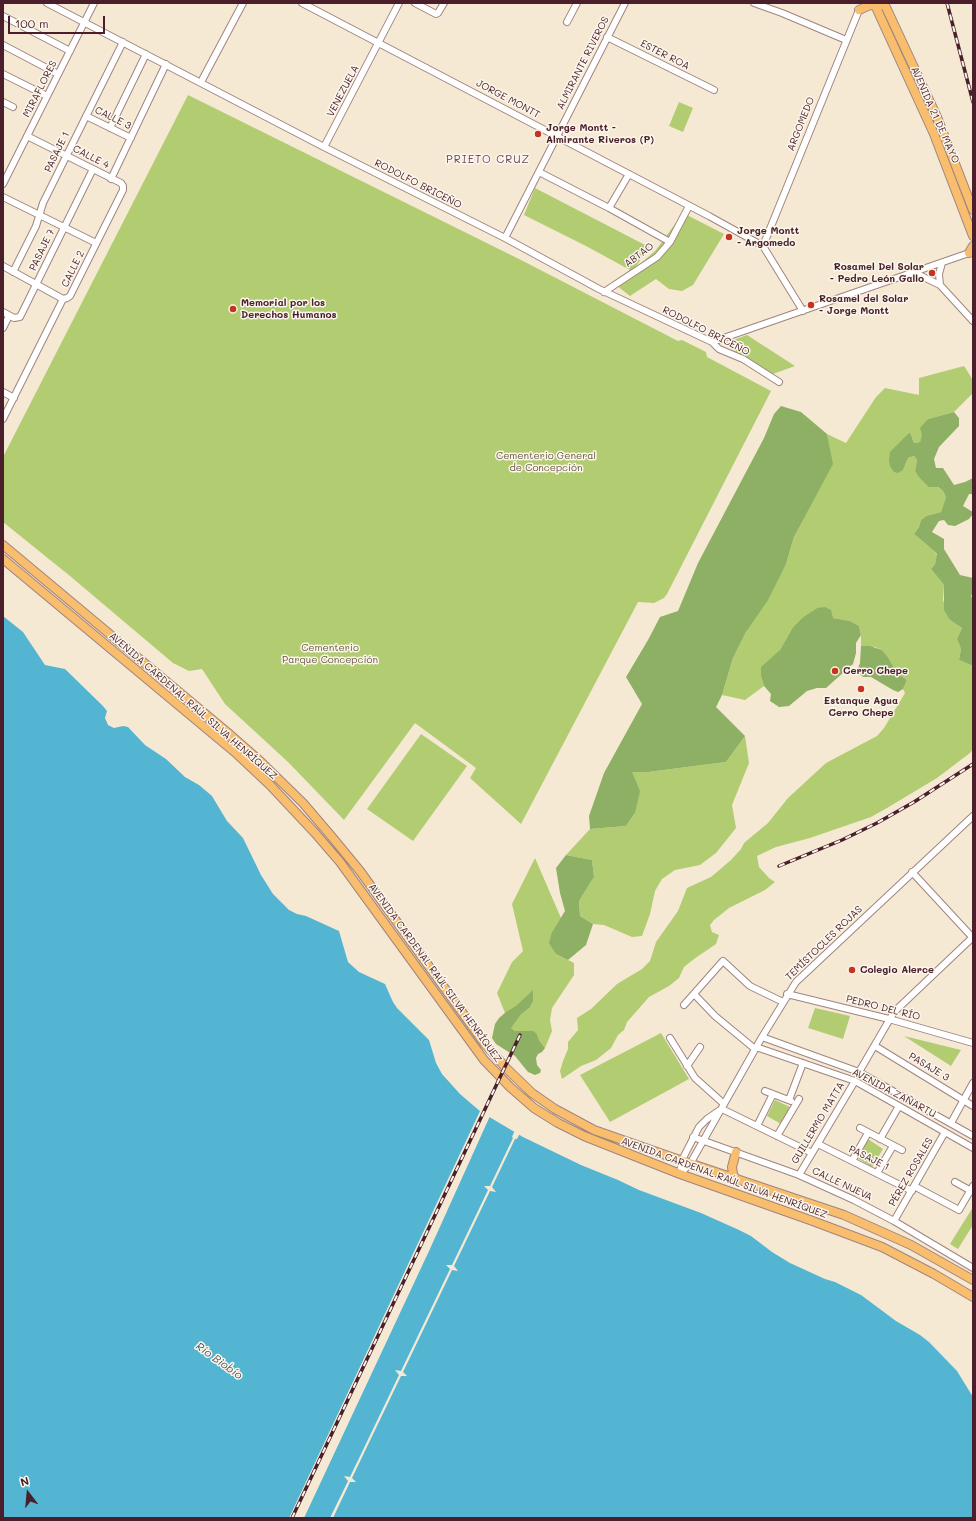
<!DOCTYPE html>
<meta charset="utf-8">
<style>
body{margin:0}
#map{position:relative;width:976px;height:1521px;overflow:hidden;background:#f6e9d4;font-family:Mali,sans-serif}
canvas{display:block}
.frame{position:absolute;inset:0;border:4px solid #4a1f2b;pointer-events:none}
.north{position:absolute;left:8px;top:1473px;width:40px;height:40px;-webkit-text-stroke:3px #fbf7ec;paint-order:stroke;rotate:344deg;font-size:11px;font-weight:700;line-height:16px;text-align:center;color:#4a1f2b}
.north::after{content:'';display:block;margin:auto;width:14px;height:18px;background:#4a1f2b;clip-path:polygon(50% 0,100% 100%,50% 72%,0 100%)}
.scale{position:absolute;left:8px;top:16px;width:97px;height:18px;box-sizing:border-box;border:2px solid #4a1f2b;border-top:0;padding-left:5px;font-size:12px;line-height:14px;white-space:nowrap;color:#4a1f2b;-webkit-text-stroke:3px #fbf7ec;paint-order:stroke}
</style>
<div id="map">
<canvas width="976" height="1521"></canvas>
<div class="frame"></div>
<div class="north">N</div>
<div class="scale">100 m</div>
</div>
<script>
const ctx = document.querySelector('canvas').getContext('2d');
ctx.lineJoin = 'round';
function fillPath(path, color) { ctx.fillStyle = color; ctx.fill(path, 'evenodd'); }
const toPath = rows => new Path2D(rows.map(r => 'M' + r).join(''));
function strokePath(path, color, width, dash) { ctx.strokeStyle = color; ctx.lineWidth = width; ctx.lineCap = dash ? 'butt' : 'round'; ctx.setLineDash(dash || []); ctx.stroke(path); }
function write(font, color, halo, rows, align = 'center') {
  ctx.font = font + ' Mali,sans-serif'; ctx.lineWidth = 3; ctx.setLineDash([]); ctx.textBaseline = 'middle'; ctx.strokeStyle = halo; ctx.fillStyle = color; for (const [text, x, y, turn = 0] of rows) {
    ctx.save(); ctx.translate(x, y); ctx.rotate((+turn || 0) * Math.PI / 180); ctx.textAlign = isNaN(turn) ? turn : align; if (halo) ctx.strokeText(text, 0, 0); ctx.fillText(text, 0, 0); ctx.restore();
  }
}
const green = toPath([
 [188,95,521,260,678,341,682,340,706,352,707,357,771,391,667,594,664,598,654,603,638,602,521,824,470,778,476,768,415,723,344,820,288,762,225,704,202,669,189,671,173,663,70,576,3,522,3,457],
 [679,102,693,108,683,132,669,126],
 [535,188,649,247,635,268,640,264,656,250,683,213,724,234,693,285,682,291,669,289,656,279,630,296,612,282,630,270,586,246,524,215],
 [747,335,795,366,770,375,743,359,725,343],
 [964,366,973,380,973,393,954,412,928,419,920,442,914,443,910,432,902,441,903,470,908,458,914,456,917,460,915,471,943,491,946,497,941,512,926,516,921,520,919,527,914,534,933,550,937,555,935,564,931,569,944,585,943,600,950,620,962,628,957,639,961,649,959,660,973,666,973,749,970,753,937,778,887,808,871,817,810,838,776,847,757,856,759,867,769,878,775,882,765,890,729,908,714,920,710,925,712,932,719,935,716,944,694,959,684,967,679,978,669,986,649,997,627,1022,624,1030,618,1035,611,1048,596,1060,581,1066,562,1079,560,1071,563,1061,568,1049,568,1042,578,1030,577,1018,591,1009,617,984,642,969,650,961,656,942,678,911,687,888,711,877,731,860,741,849,744,843,768,823,788,798,826,763,877,736,884,728,905,693,903,689,907,680,897,673,888,657,882,650,875,647,861,646,861,635,859,626,850,621,833,618,817,608,803,617,793,627,780,650,761,676,764,686,745,700,722,695,733,658,746,632,786,564,794,537,832,464,827,434,846,443,876,397,885,388,919,395,919,378],
 [421,734,467,766,413,841,367,809],
 [745,736,749,763,732,805,736,828,716,853,700,865,675,870,662,879,655,891,650,914,642,936,632,937,604,925,593,924,580,916,579,901,594,877,592,860,566,855,590,829,626,826,635,813,632,772,648,772,726,762],
 [535,858,561,918,552,932,556,954,574,963,574,975,552,1008,550,1020,552,1031,545,1048,539,1040,537,1034,534,1031,515,1031,511,1028,497,993,512,962,523,951,512,904],
 [815,1008,850,1016,843,1039,808,1028],
 [661,1033,689,1079,610,1122,580,1075],
 [904,1036,961,1050,951,1066],
 [775,1100,790,1107,781,1124,767,1116],
 [868,1139,883,1149,872,1167,857,1158],
 [973,1207,973,1225,958,1249,950,1244]
]);
const forest = toPath([
 [781,406,801,412,827,434,833,464,794,537,786,564,768,600,746,632,733,658,722,695,716,707,745,736,726,762,648,772,632,772,640,791,635,813,626,826,590,829,589,816,604,773,642,704,626,677,648,640,660,617,678,611,698,563,764,438,774,414],
 [954,412,959,418,959,426,939,447,934,459,936,468,943,468,954,485,965,482,973,478,973,494,969,494,963,506,973,512,973,514,969,519,955,526,948,525,944,520,939,521,932,532,944,539,944,549,960,575,973,578,973,591,971,597,973,597,973,666,959,660,961,649,957,639,962,628,950,620,944,610,944,585,931,569,935,564,937,554,933,550,914,534,919,527,921,520,926,516,941,512,946,497,943,491,938,487,929,487,919,477,915,471,917,460,914,456,908,458,903,470,898,473,894,472,890,466,889,460,890,452,910,432,914,443,920,442,922,435,920,428,928,419],
 [825,607,831,610,833,618,850,621,859,626,861,635,856,643,856,653,853,664,826,688,817,688,807,691,789,706,779,707,770,701,771,694,764,686,761,676,761,667,780,650,793,627,803,617,817,608],
 [861,646,870,646,882,650,888,657,897,673,907,680,903,689,898,692,893,690,871,677,863,677,857,671,860,663],
 [566,855,592,860,594,877,579,901,580,916,593,924,586,945,568,960,556,954,549,943,552,932,565,911,560,893,556,868],
 [533,990,533,1001,529,1008,521,1014,511,1028,515,1031,534,1031,537,1034,539,1040,545,1048,542,1052,538,1054,536,1058,537,1065,541,1070,540,1073,535,1075,528,1072,515,1056,496,1044,492,1038,495,1024,499,1018,506,1012,516,1006]
]);
const water = toPath([
 [3,616,23,632,45,665,65,669,103,706,107,711,105,718,108,725,114,728,123,726,128,727,145,745,166,759,185,777,199,785,212,796,227,821,243,838,261,875,273,894,289,910,297,914,306,916,339,931,348,962,359,972,385,984,393,1002,397,1008,429,1040,436,1063,442,1074,460,1094,481,1112,523,1137,581,1165,618,1180,639,1190,701,1213,739,1230,751,1236,772,1252,790,1263,825,1279,835,1282,861,1295,896,1321,920,1335,929,1342,957,1371,973,1397,973,1518,3,1518]
]);
const pier = toPath([
 [481,1109,490,1116,429,1251,304,1518,289,1518],
 [515,1130,520,1133,517,1139,515,1139,492,1187,496,1192,490,1191,454,1266,458,1271,452,1270,403,1372,407,1376,401,1376,352,1478,356,1482,350,1482,333,1518,330,1518,348,1481,344,1476,350,1477,399,1375,395,1370,401,1371,450,1269,446,1265,452,1265,488,1190,484,1186,490,1186,513,1138,512,1137]
]);
const minor = toPath([
 [47,3,324,147,505,238,599,289,712,342,719,349,743,359,779,382],
 [302,3,709,216,763,246,803,311],
 [415,3,436,14,438,13,444,3],
 [754,3,782,13,846,40],
 [3,16,70,51],
 [567,22,577,3],
 [607,37,714,90],
 [3,45,58,74],
 [3,74,47,96],
 [201,82,243,3],
 [3,102,13,107],
 [86,116,131,138],
 [110,128,146,54],
 [27,136,121,183,123,186,123,190,70,296,67,298,63,299],
 [324,147,399,3],
 [539,172,609,208,670,242],
 [111,179,166,64],
 [3,184,94,3],
 [3,197,96,243],
 [609,208,629,174],
 [505,238,625,3],
 [763,246,859,10],
 [3,266,63,299],
 [13,272,36,226,43,203,123,42],
 [915,273,940,285,973,321],
 [940,285,939,274,942,263],
 [604,292,657,257,670,242,689,206],
 [3,312,14,318,20,317,93,169],
 [3,328,9,316],
 [712,342,969,253],
 [3,392,14,398],
 [3,419,63,299],
 [912,872,973,938],
 [694,994,715,1016,755,1049],
 [787,994,889,1019,973,1043],
 [684,1005,723,961,750,986,783,1002],
 [762,1037,859,1072,973,1136],
 [670,1038,695,1078,724,1104],
 [875,1046,973,1106],
 [756,1047,855,1081,973,1148],
 [687,1066,700,1047],
 [859,1072,894,1012,973,937],
 [765,1091,791,1101],
 [789,1100,803,1063],
 [722,1109,812,1153],
 [951,1123,973,1083],
 [757,1126,773,1094],
 [860,1128,902,1150],
 [777,1136,799,1099],
 [693,1137,799,1175,854,1200,894,1221,973,1268],
 [880,1139,899,1106],
 [818,1144,912,1191],
 [852,1161,868,1133],
 [877,1173,893,1146],
 [680,1174,690,1164,762,1037,796,982,973,816],
 [680,1174,682,1160,699,1127,707,1119,720,1110],
 [799,1175,855,1081],
 [955,1182,973,1192],
 [914,1186,959,1210,973,1186],
 [894,1221,945,1132]
]);
const major = toPath([
 [874,3,934,134,973,236],
 [884,3,937,117,973,210],
 [859,10,870,5,879,6],
 [969,253,973,246],
 [3,545,227,732,260,761,303,803,332,837,360,871,485,1044,507,1069,532,1093,555,1109,594,1130,674,1158,844,1215,911,1245,973,1280],
 [3,559,237,754,270,785,315,833,340,862,484,1060,510,1087,534,1108,558,1123,584,1136,680,1174,810,1220,882,1247,934,1274,973,1297],
 [736,1152,732,1167,733,1174,736,1179]
]);
const rail = toPath([
 [947,3,973,102],
 [779,866,842,840,877,823,914,802,973,764],
 [292,1518,520,1035]
]);
const markers = [
 [538,134,4,"#c8321e"],
 [729,237,4,"#c8321e"],
 [932,273,4,"#c8321e"],
 [811,305,4,"#c8321e"],
 [233,309,4,"#c8321e"],
 [835,671,4,"#c8321e"],
 [861,689,4,"#c8321e"],
 [852,970,4,"#c8321e"]
];
const streetNames = [
 ["ESTER ROA",665,55,27],
 ["ALMIRANTE RIVEROS",583,63,-63],
 ["MIRAFLORES",40,89,-63],
 ["VENEZUELA",343,91,-62],
 ["JORGE MONTT",508,99,28],
 ["AVENIDA 21 DE MAYO",935,115,66],
 ["CALLE 3",113,118,26],
 ["ARGOMEDO",801,124,-68],
 ["PASAJE 1",57,152,-64],
 ["CALLE 4",91,157,27],
 ["RODOLFO BRICEÑO",418,184,27],
 ["PASAJE 7",42,250,-64],
 ["ABTAO",639,255,-37],
 ["CALLE 2",73,269,-64],
 ["RODOLFO BRICEÑO",706,331,27],
 ["AVENIDA CARDENAL RAÚL SILVA HENRÍQUEZ",193,706,41],
 ["TEMÍSTOCLES ROJAS",824,943,-44],
 ["AVENIDA CARDENAL RAÚL SILVA HENRÍQUEZ",435,973,54],
 ["PEDRO DEL RÍO",883,1008,14],
 ["PASAJE 3",929,1067,31],
 ["AVENIDA ZAÑARTU",894,1093,28],
 ["GUILLERMO MATTA",818,1123,-59],
 ["PASAJE 1",869,1158,26],
 ["PÉREZ ROSALES",911,1172,-60],
 ["AVENIDA CARDENAL RAÚL SILVA HENRÍQUEZ",724,1178,20],
 ["CALLE NUEVA",842,1184,25]
];
const poiNames = [
 ["Jorge Montt -",546,128],
 ["Almirante Riveros (P)",546,140],
 ["Jorge Montt",737,231],
 ["- Argomedo",737,243],
 ["Rosamel Del Solar",924,267,"right"],
 ["- Pedro León Gallo",924,279,"right"],
 ["Rosamel del Solar",819,299],
 ["- Jorge Montt",819,311],
 ["Memorial por los",241,303],
 ["Derechos Humanos",241,315],
 ["Cerro Chepe",843,671],
 ["Estanque Agua",861,701,"center"],
 ["Cerro Chepe",861,713,"center"],
 ["Colegio Alerce",860,970]
];
const parkNames = [
 ["Cementerio General",546,456],
 ["de Concepción",546,468],
 ["Cementerio",330,648],
 ["Parque Concepción",330,660]
];
const neighbourhoodNames = [
 ["PRIETO CRUZ",488,160]
];
const waterNames = [
 ["Río Biobío",219,1361,36]
];
fillPath(green, '#b2cc72');
fillPath(forest, '#8db064');
fillPath(water, '#54b5d2');
fillPath(pier, '#f6e9d4');
strokePath(minor, '#a08480', 8);
strokePath(major, '#a08480', 10);
strokePath(minor, '#fff', 6);
strokePath(major, '#f9be6d', 8);
strokePath(rail, '#4a1f2b', 3.5);
strokePath(rail, '#fbf7ec', 2, [6]);
for (const [x, y, r, color] of markers) { const dot = new Path2D(); dot.arc(x, y, r, 0, 2 * Math.PI); ctx.fillStyle = color; ctx.fill(dot); strokePath(dot, '#fbf7ec', 1.5); }
write('10px', '#4a1f2b', '#fbf7ec', streetNames);
write('bold 10px', '#4a1f2b', '#fbf7ec', poiNames, 'left');
write('10px', '#695340', '#fbf7ec', parkNames);
ctx.letterSpacing = '1px';
write('11px', '#754862', '#fbf7ec', neighbourhoodNames);
ctx.letterSpacing = '0px';
write('italic 11px', '#4e5465', '#fbf7ec', waterNames);
</script>
